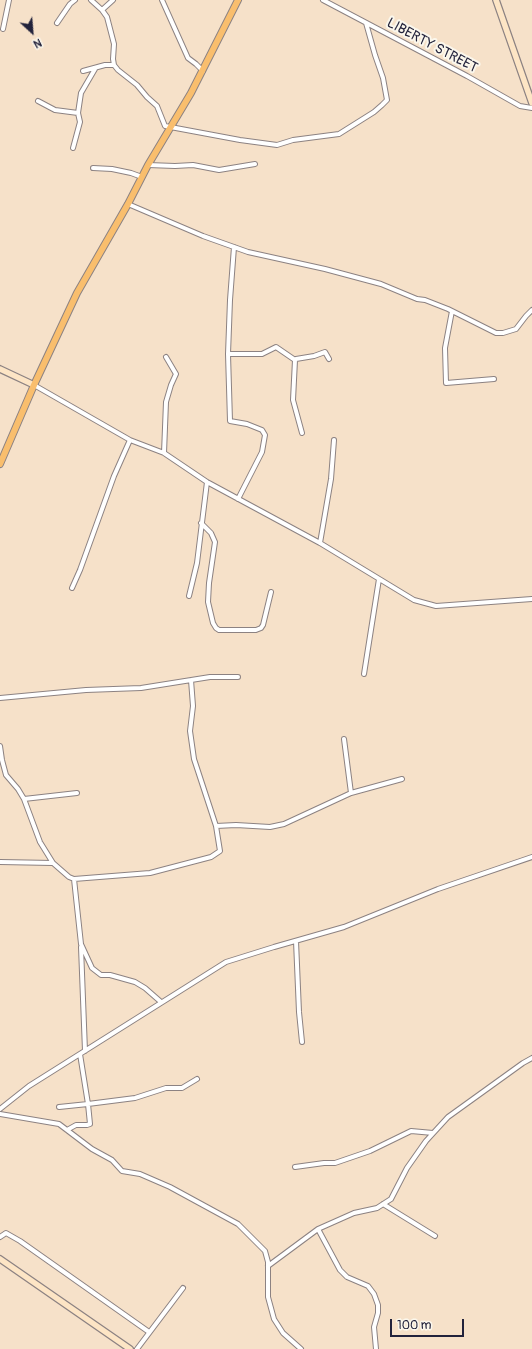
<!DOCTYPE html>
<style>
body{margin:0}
#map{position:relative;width:532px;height:1349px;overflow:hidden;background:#f6e1c9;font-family:Pangolin,sans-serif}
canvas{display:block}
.north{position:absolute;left:12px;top:12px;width:40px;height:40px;-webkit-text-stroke:3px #fbf7ec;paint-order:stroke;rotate:154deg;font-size:11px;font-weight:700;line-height:16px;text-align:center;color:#22223b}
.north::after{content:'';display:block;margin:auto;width:14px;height:18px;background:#22223b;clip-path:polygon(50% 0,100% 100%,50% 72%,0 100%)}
.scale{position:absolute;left:390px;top:1319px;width:74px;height:18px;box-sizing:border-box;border:2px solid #22223b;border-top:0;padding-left:5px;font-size:12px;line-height:14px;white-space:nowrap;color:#22223b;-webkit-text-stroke:3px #fbf7ec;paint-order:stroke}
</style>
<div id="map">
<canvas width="532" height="1349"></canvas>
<div class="north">N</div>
<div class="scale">100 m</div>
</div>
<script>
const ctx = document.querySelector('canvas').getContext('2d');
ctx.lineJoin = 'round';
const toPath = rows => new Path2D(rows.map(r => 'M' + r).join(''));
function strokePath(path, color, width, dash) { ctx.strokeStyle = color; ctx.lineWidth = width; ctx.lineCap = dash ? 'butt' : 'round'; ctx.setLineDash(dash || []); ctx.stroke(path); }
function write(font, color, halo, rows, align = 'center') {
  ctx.font = font + ' Pangolin,sans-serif'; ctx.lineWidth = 4; ctx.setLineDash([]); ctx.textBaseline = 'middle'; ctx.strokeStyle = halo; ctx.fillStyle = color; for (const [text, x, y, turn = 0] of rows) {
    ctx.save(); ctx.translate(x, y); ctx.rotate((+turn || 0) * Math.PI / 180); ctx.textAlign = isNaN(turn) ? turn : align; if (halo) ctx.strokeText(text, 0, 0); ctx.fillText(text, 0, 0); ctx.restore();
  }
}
const street = toPath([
 [91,0,102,10,107,17,114,44,113,59,114,65,118,70,137,85,147,97,157,106,165,126,240,140,277,145,293,140,339,134,374,112,382,105,387,100,383,78,375,55,366,23],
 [162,0,188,58,196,64,203,71],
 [323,0,467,76,520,106,532,108],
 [102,10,113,0],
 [57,23,70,4,75,0],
 [3,29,9,0],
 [83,71,105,65,114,65],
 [38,101,55,110,78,113],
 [73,148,80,122,78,113,81,93,95,69],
 [148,165,175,166,193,165,219,170,255,164],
 [93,168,112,169,131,173,142,177],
 [128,204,203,236,248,252,325,269,381,284,417,299,425,300,448,309,496,333,503,333,516,329,526,316,532,310],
 [452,311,445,348,446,383,494,379],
 [228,354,230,300,234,247],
 [295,360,293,400,302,433],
 [295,360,296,359,314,356,325,352,329,359],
 [34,385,130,440,164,453,207,482,320,543,414,600,436,606,532,599],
 [164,453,166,402,171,385,176,374,166,357],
 [238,499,262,452,265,435,262,430,247,424,230,421,228,354,262,354,276,347,295,360],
 [201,523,211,533,215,542,209,583,208,602,213,623,216,628,219,630,256,630,261,628,263,625,271,592],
 [320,543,331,479,334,440],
 [72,588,80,570,114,476,130,440],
 [189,596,197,563,207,482],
 [364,674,379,579],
 [0,698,86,690,141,688,210,677,238,677],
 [344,739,351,793],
 [0,746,2,760,6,775,18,789,24,799,40,842,53,863,0,862],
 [24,799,77,793],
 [216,826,236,825,270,827,284,824,351,793,402,779],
 [53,863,69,877,74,879,150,873,211,857,220,851,216,826,194,759,190,731,193,706,191,680],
 [74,879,81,944,92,968,101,975,110,975,135,982,145,988,161,1002],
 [296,941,299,1012,302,1042],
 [81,947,85,1051],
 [80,1054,88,1104,135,1098,166,1088,182,1088,197,1079],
 [59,1107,88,1104,90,1124,87,1125,76,1125,67,1130],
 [0,1109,29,1086,226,962,274,947,344,927,438,889,532,857],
 [0,1114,59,1124,92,1149,112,1160,122,1171,140,1174,170,1187,238,1224,265,1251,268,1262,268,1297,274,1319,283,1333,301,1349],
 [295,1167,324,1163,335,1163,370,1151,411,1131,433,1133],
 [383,1204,435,1236],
 [318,1229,340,1270,347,1277,368,1286,374,1294,378,1305,378,1313,374,1327,376,1349],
 [0,1237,6,1233,20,1241,149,1332],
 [268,1266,318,1229,354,1213,377,1208,391,1199,407,1168,426,1141,448,1117,523,1063,532,1058],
 [137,1349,183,1288]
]);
const secondary = toPath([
 [496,0,532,103],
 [0,369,34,385],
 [0,1259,130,1349]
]);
const primary = toPath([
 [0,464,34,385,77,293,128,204,148,165,191,93,238,0]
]);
const streetNames = [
 ["LIBERTY STREET",432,46,28]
];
strokePath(street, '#8c8282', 6);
strokePath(secondary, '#8c8282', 8);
strokePath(primary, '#8c8282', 8);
strokePath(street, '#fff', 4);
strokePath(secondary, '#fde5c5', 5.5);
strokePath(primary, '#f9be6d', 6);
write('14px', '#22223b', '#fbf7ec', streetNames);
</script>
